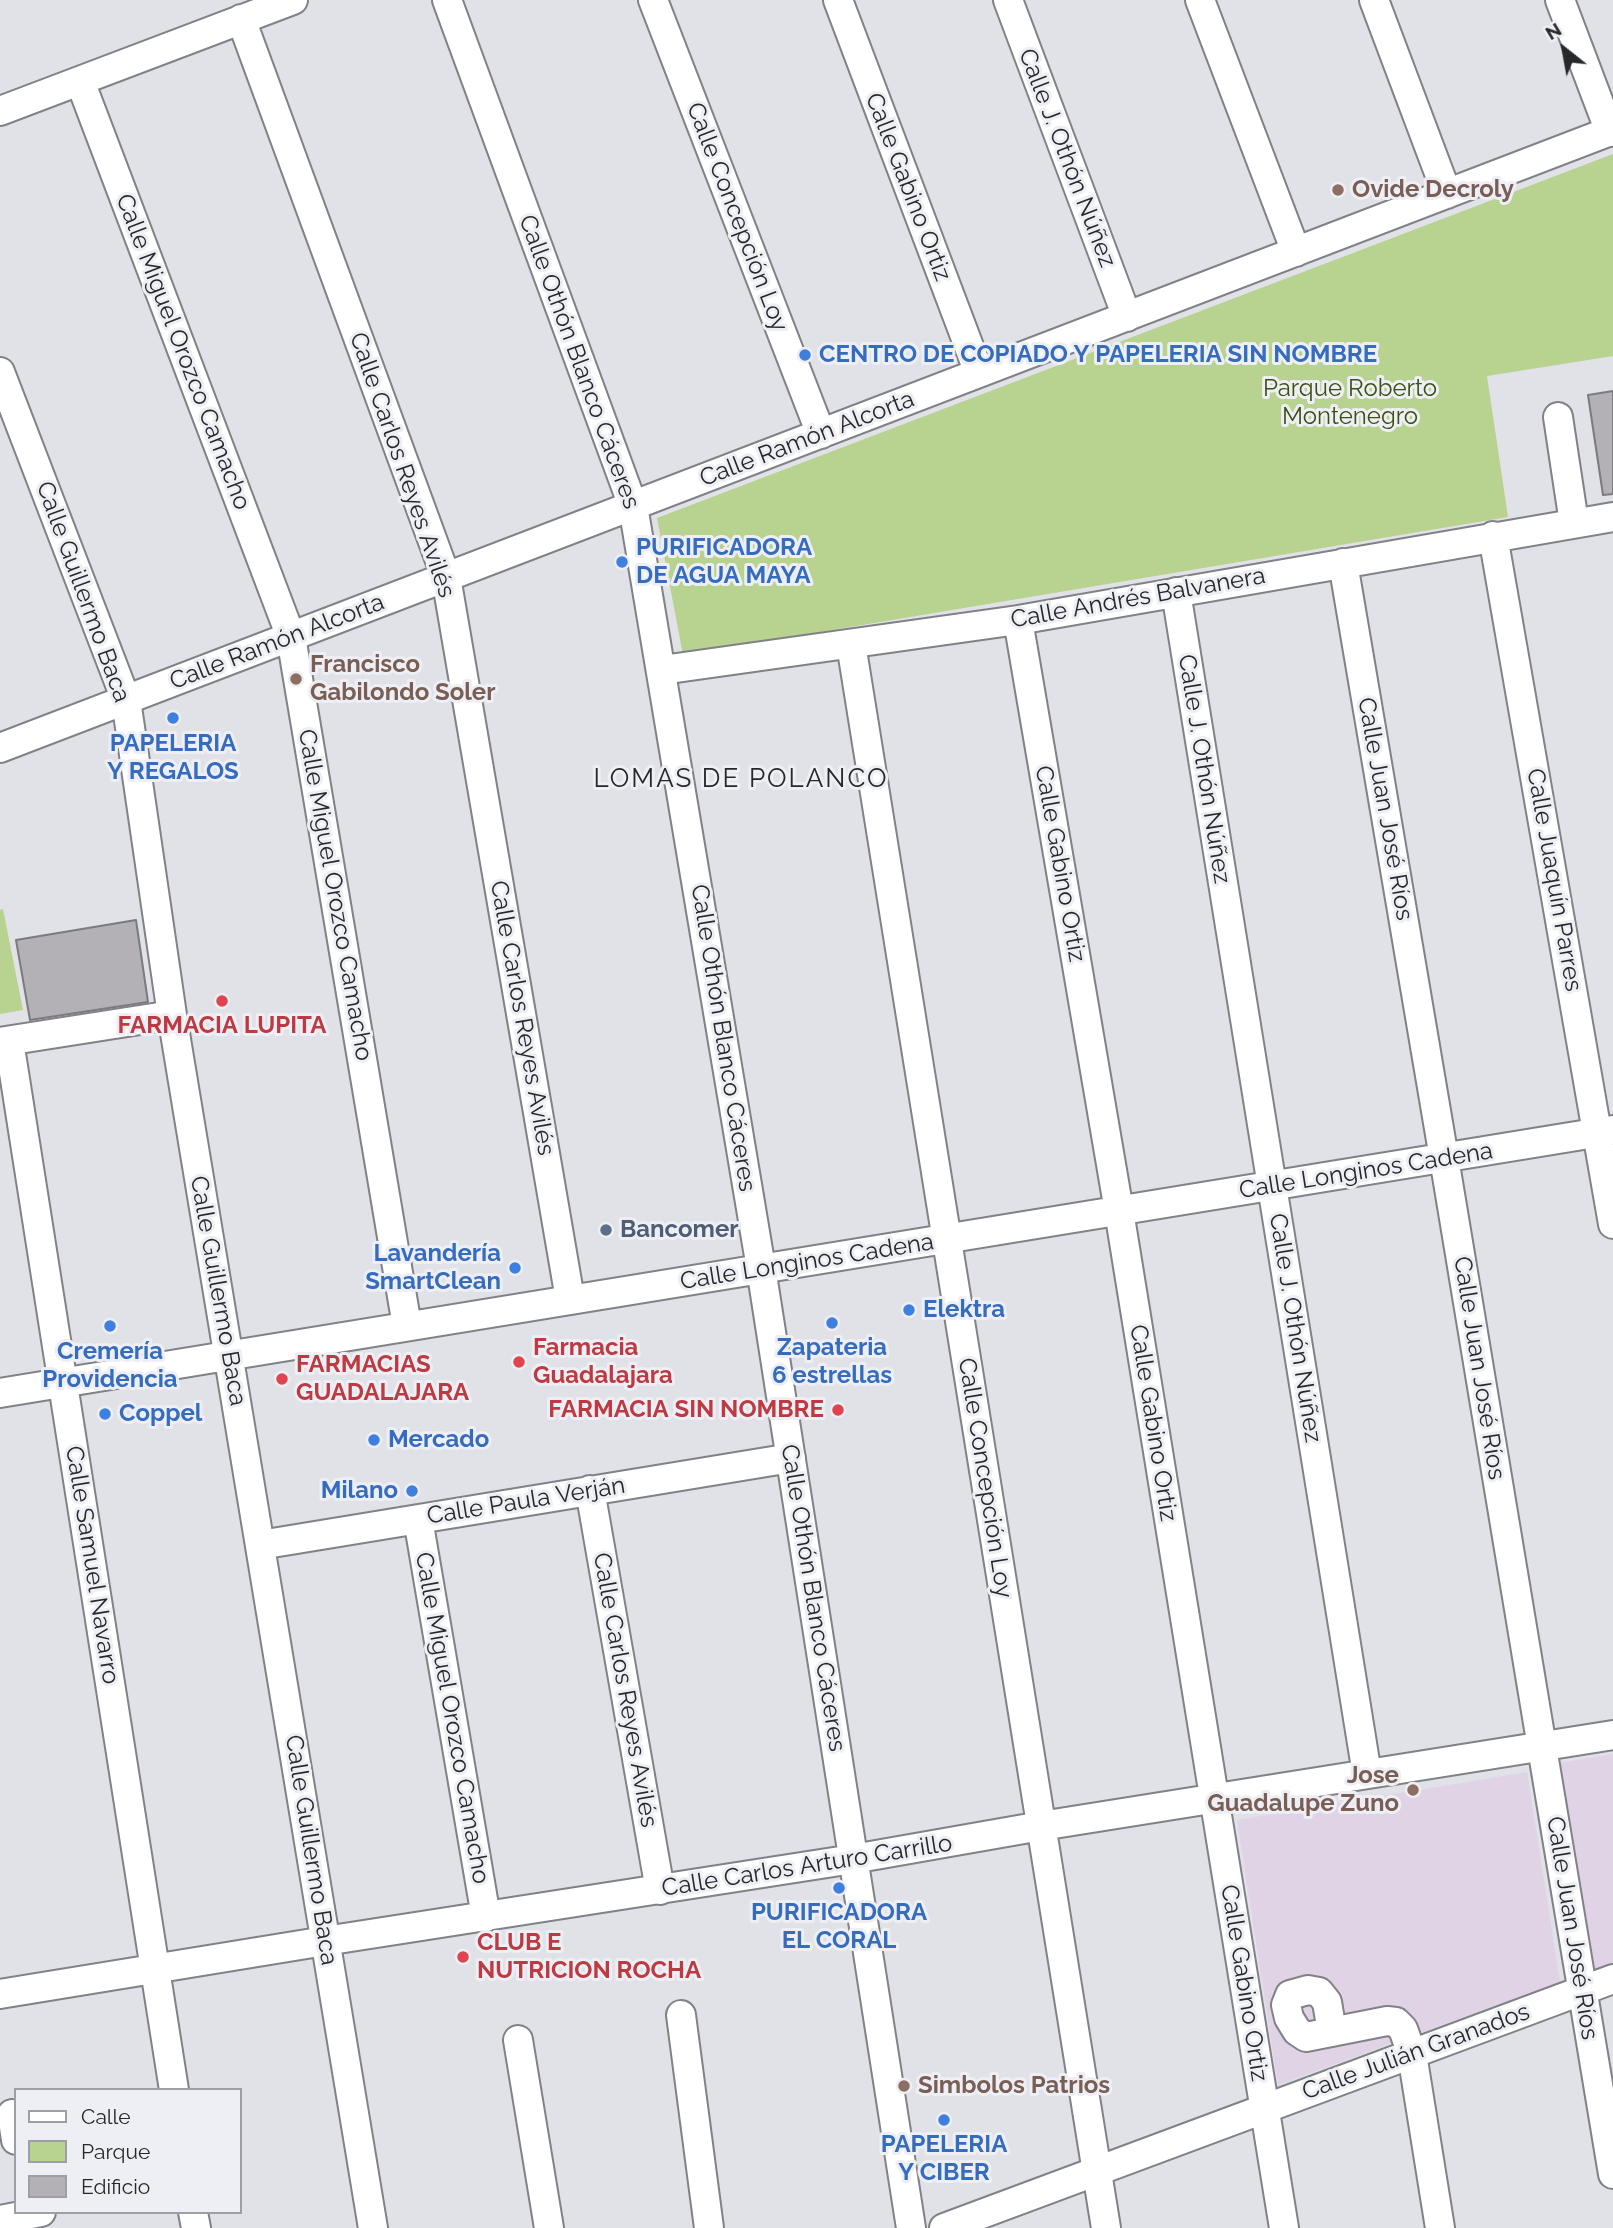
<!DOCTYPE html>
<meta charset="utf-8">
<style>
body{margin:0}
#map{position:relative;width:1613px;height:2228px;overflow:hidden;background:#e0e2e8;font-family:Raleway,sans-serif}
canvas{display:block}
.legend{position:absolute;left:14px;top:2088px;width:228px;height:126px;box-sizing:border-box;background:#eeeff5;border:2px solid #9e9fa4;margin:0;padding:9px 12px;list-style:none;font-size:21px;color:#27282a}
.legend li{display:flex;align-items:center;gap:14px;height:35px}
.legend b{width:35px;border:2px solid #9e9fa4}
.north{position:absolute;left:1529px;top:14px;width:70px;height:70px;-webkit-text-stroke:5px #eeeff5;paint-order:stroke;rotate:329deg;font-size:19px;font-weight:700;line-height:28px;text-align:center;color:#27282a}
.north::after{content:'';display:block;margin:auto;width:24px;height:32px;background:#27282a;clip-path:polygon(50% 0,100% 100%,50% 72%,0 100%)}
</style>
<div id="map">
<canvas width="1613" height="2228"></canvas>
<ul class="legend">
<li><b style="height:9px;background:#fff"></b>Calle</li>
<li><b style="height:19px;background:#b8d28f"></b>Parque</li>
<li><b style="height:19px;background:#b3b1b6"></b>Edificio</li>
</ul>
<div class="north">N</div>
</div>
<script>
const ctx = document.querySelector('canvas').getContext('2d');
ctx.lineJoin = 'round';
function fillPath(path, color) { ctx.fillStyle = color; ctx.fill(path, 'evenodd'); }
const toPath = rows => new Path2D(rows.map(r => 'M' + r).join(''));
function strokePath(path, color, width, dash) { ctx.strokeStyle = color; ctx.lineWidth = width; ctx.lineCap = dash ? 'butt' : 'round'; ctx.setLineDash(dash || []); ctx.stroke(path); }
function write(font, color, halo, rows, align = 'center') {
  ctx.font = font + ' Raleway,sans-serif'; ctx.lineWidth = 6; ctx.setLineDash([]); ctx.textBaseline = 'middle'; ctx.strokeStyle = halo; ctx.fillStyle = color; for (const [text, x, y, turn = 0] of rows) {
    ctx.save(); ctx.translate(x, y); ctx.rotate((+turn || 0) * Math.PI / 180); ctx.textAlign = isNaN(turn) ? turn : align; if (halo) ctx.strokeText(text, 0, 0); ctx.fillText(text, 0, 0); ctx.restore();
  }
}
const education = toPath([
 [1613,1754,1613,1965,1595,1972,1559,1763],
 [1527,1772,1560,1982,1278,2085,1237,1820]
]);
const green = toPath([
 [1613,154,1613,356,1487,376,1508,517,683,655,657,518],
 [3,909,23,1010,0,1014,0,910]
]);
const building = toPath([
 [1613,391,1613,494,1603,495,1588,395,1613,391],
 [136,920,148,1002,30,1020,16,940,136,920]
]);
const minor = toPath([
 [447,0,633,506,761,1268,911,2228],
 [653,0,821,434],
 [838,0,979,373],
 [1008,0,1127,317],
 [1200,0,1296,252],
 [1374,0,1447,194],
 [1560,0,1610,132],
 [241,19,446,577,570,1299],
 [80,81,291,637,407,1326],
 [0,111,293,0],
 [0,372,126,700,172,1015,373,2228],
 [1558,417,1574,523],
 [1493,536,1613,1224],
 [1343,563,1444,1158,1613,2174],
 [1176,592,1367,1774],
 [1018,620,1119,1211,1284,2228],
 [851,644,1106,2228],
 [662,670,1018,620,1613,517],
 [0,748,1613,130],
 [9,1041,174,2090],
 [0,1042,172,1015],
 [0,1393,1613,1130],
 [590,1490,660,1890],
 [418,1519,486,1917],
 [260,1545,791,1458],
 [0,1994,325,1941,853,1859,1041,1826,1613,1735],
 [681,2015,709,2228],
 [1332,2032,1327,2002,1319,1992,1308,1990,1290,1995,1286,2005,1289,2018,1297,2031,1306,2037,1387,2021,1396,2022,1403,2029,1412,2054,1440,2228],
 [518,2040,549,2228],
 [12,2114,16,2140],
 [193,2212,196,2228],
 [0,2220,41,2212],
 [944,2228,1613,1979]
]);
const markers = [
 [1338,190,7,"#8d6e63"],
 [805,355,7,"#3f7fe0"],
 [622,562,7,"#3f7fe0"],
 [296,679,7,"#8d6e63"],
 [173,718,7,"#3f7fe0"],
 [222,1001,7,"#e0444e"],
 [606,1230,7,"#5c6f8a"],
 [515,1268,7,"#3f7fe0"],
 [909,1310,7,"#3f7fe0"],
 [832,1323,7,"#3f7fe0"],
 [110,1326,7,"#3f7fe0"],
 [519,1362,7,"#e0444e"],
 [282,1379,7,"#e0444e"],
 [838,1410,7,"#e0444e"],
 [105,1414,7,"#3f7fe0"],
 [374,1440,7,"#3f7fe0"],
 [412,1491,7,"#3f7fe0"],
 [1413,1790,7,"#8d6e63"],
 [839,1888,7,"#3f7fe0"],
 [463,1957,7,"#e0444e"],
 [904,2086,7,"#8d6e63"],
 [944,2120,7,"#3f7fe0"]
];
const streetNames = [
 ["Calle J. Othón Núñez",1067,158,69],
 ["Calle Gabino Ortiz",908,187,69],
 ["Calle Concepción Loy",737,217,69],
 ["Calle Miguel Orozco Camacho",183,352,69],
 ["Calle Othón Blanco Cáceres",579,362,70],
 ["Calle Ramón Alcorta",807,439,-21],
 ["Calle Carlos Reyes Avilés",402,465,71],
 ["Calle Guillermo Baca",83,592,70],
 ["Calle Andrés Balvanera",1138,598,-10],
 ["Calle Ramón Alcorta",277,642,-21],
 ["Calle J. Othón Núñez",1204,769,81],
 ["Calle Juan José Ríos",1385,809,80],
 ["Calle Gabino Ortiz",1060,864,80],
 ["Calle Juaquín Parres",1554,880,80],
 ["Calle Miguel Orozco Camacho",335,895,80],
 ["Calle Carlos Reyes Avilés",522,1018,80],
 ["Calle Othón Blanco Cáceres",723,1038,81],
 ["Calle Longinos Cadena",1366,1171,-9],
 ["Calle Longinos Cadena",807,1262,-9],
 ["Calle Guillermo Baca",218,1291,80],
 ["Calle J. Othón Núñez",1295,1328,81],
 ["Calle Juan José Ríos",1479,1368,81],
 ["Calle Gabino Ortiz",1153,1423,81],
 ["Calle Concepción Loy",985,1478,81],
 ["Calle Paula Verján",526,1501,-9],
 ["Calle Samuel Navarro",92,1565,81],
 ["Calle Othón Blanco Cáceres",813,1598,81],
 ["Calle Carlos Reyes Avilés",625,1690,80],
 ["Calle Miguel Orozco Camacho",452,1718,80],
 ["Calle Guillermo Baca",311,1850,81],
 ["Calle Carlos Arturo Carrillo",807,1866,-9],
 ["Calle Juan José Ríos",1572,1928,81],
 ["Calle Gabino Ortiz",1244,1983,81],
 ["Calle Julián Granados",1416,2052,-20]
];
const educationNames = [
 ["Ovide Decroly",1352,190],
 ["Francisco",310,665],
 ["Gabilondo Soler",310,693],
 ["Jose",1399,1776,"right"],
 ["Guadalupe Zuno",1399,1804,"right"],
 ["Simbolos Patrios",918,2086]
];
const shopNames = [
 ["CENTRO DE COPIADO Y PAPELERIA SIN NOMBRE",819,355],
 ["PURIFICADORA",636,548],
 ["DE AGUA MAYA",636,576],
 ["PAPELERIA",173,744,"center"],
 ["Y REGALOS",173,772,"center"],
 ["Lavandería",501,1254,"right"],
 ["SmartClean",501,1282,"right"],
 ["Elektra",923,1310],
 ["Zapateria",832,1348,"center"],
 ["6 estrellas",832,1376,"center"],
 ["Cremería",110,1352,"center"],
 ["Providencia",110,1380,"center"],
 ["Coppel",119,1414],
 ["Mercado",388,1440],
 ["Milano",398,1491,"right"],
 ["PURIFICADORA",839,1913,"center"],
 ["EL CORAL",839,1941,"center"],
 ["PAPELERIA",944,2145,"center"],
 ["Y CIBER",944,2173,"center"]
];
const parkNames = [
 ["Parque Roberto",1350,389],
 ["Montenegro",1350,417]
];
const healthNames = [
 ["FARMACIA LUPITA",222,1026,"center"],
 ["Farmacia",533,1348],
 ["Guadalajara",533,1376],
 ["FARMACIAS",296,1365],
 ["GUADALAJARA",296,1393],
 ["FARMACIA SIN NOMBRE",824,1410,"right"],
 ["CLUB E",477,1943],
 ["NUTRICION ROCHA",477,1971]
];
const serviceNames = [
 ["Bancomer",620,1230]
];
const neighbourhoodNames = [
 ["LOMAS DE POLANCO",741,779]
];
fillPath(education, '#e1d3e6');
fillPath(green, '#b8d28f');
fillPath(building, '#b3b1b6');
strokePath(building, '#7b7a7f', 2);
strokePath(minor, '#808287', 32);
strokePath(minor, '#fff', 28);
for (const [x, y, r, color] of markers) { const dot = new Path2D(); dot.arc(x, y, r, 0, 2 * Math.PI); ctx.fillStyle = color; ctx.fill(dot); strokePath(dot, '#eeeff5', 2.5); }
write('24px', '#27282a', '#eeeff5', streetNames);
write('bold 24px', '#785e54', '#eeeff5', educationNames, 'left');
write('bold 24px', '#366cbe', '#eeeff5', shopNames, 'left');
write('24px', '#3d5014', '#eeeff5', parkNames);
write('bold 24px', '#be3a42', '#eeeff5', healthNames, 'left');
write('bold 24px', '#4e5e75', '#eeeff5', serviceNames, 'left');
ctx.letterSpacing = '2px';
write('26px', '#27282a', '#eeeff5', neighbourhoodNames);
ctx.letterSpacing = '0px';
</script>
